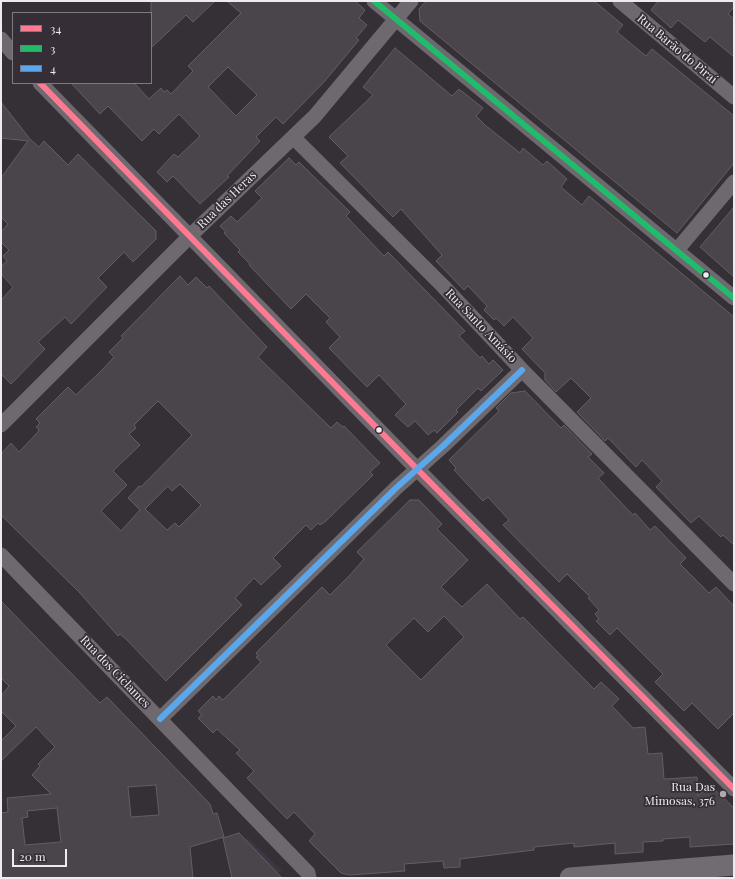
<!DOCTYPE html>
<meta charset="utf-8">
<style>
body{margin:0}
#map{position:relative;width:735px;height:879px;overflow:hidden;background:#353035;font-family:"Playfair Display",serif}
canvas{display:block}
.frame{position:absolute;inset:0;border:2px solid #efeaf0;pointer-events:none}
.legend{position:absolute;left:12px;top:12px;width:140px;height:72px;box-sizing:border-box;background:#362e37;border:1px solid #807981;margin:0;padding:5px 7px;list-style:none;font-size:12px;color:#efeaf0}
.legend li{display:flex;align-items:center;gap:8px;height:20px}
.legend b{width:20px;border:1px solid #807981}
.scale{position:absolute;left:12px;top:849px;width:55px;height:18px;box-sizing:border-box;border:2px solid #efeaf0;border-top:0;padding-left:5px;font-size:12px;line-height:14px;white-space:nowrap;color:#efeaf0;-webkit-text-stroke:3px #362e37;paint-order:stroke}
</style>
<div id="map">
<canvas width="735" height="879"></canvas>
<div class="frame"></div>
<ul class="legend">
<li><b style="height:5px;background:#fe7a93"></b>34</li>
<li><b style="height:5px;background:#20bc6c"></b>3</li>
<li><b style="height:5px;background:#5aa8eb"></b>4</li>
</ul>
<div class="scale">20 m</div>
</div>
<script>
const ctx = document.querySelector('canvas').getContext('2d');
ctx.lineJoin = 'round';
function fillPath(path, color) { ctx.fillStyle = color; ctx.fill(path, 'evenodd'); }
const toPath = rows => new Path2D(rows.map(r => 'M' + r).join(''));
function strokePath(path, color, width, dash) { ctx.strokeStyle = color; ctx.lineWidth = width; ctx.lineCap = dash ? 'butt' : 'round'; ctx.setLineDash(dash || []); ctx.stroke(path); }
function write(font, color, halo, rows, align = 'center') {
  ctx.font = font + ' "Playfair Display",serif'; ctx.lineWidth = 3.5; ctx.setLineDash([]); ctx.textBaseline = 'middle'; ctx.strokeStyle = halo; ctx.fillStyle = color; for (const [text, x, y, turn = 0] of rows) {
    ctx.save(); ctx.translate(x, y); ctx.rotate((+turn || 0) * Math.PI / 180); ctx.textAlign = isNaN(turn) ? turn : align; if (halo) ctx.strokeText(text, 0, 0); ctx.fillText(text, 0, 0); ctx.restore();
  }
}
const built = toPath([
 [248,838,282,871,267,878,233,856]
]);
const building = toPath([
 [151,1,215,1,193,22,186,15,151,48,151,1],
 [227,1,355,1,365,10,359,18,367,25,356,38,359,40,324,82,283,124,276,117,256,137,260,141,227,176,229,177,200,204,173,176,167,182,157,172,174,154,178,157,200,136,179,114,159,134,154,129,142,141,108,106,100,114,71,83,134,83,149,99,161,88,164,92,167,90,171,94,193,71,188,66,241,13,227,1],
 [228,67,257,95,236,116,208,87,228,67],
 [426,1,594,1,623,25,617,32,646,56,652,49,734,116,734,163,677,233,420,21,419,9,426,1],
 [658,1,734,1,734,7,728,14,734,19,734,57,710,37,705,42,678,20,671,28,651,10,658,1],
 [395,48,452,96,459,89,483,108,476,116,485,125,520,153,523,148,543,165,547,161,567,179,561,187,582,205,589,196,734,317,734,545,723,535,721,537,699,516,691,523,656,487,662,481,642,460,636,467,608,438,605,441,577,412,591,398,571,378,556,392,545,380,545,373,522,349,533,338,513,317,504,326,496,318,494,320,484,310,487,306,468,286,464,290,436,261,442,255,401,209,393,217,340,163,348,156,329,137,373,95,363,87,395,48],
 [1,102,30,139,39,147,44,141,68,165,78,154,156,231,156,239,133,262,124,252,98,278,107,287,71,324,65,317,38,342,45,349,11,384,1,374,1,300,13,287,1,274,1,266,7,261,3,256,9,250,1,242,1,232,8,224,1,217,1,178,28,141,1,138,1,102],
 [289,158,296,165,299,162,350,212,346,216,384,256,388,252,465,331,459,336,480,358,482,356,489,364,493,360,503,370,481,391,478,388,456,410,458,412,437,433,434,430,428,435,415,421,408,427,395,415,406,404,379,375,367,387,329,348,340,337,326,322,330,318,306,294,291,309,249,265,250,264,238,252,240,250,224,233,226,232,220,226,231,216,237,222,262,198,255,191,289,158],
 [734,207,734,277,700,247,734,207],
 [180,276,188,285,196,277,207,288,209,286,267,347,258,357,331,428,337,422,343,427,344,426,380,463,370,472,373,475,326,521,320,525,318,523,311,530,306,525,273,558,281,566,261,585,254,578,235,598,242,605,166,681,127,640,120,634,118,636,79,592,1,515,1,454,11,443,19,452,38,432,39,429,36,427,40,423,36,419,68,387,76,395,102,370,114,357,109,352,123,338,121,336,180,276],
 [158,401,192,435,141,487,139,486,128,498,140,510,121,531,101,511,127,485,113,471,140,445,129,434,136,428,134,425,158,401],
 [180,484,201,505,179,527,175,523,167,530,145,509,168,486,172,491,180,484],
 [525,391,561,428,564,425,592,454,588,457,604,473,598,478,630,512,633,515,635,513,650,530,655,526,686,558,680,564,709,593,716,587,734,606,734,713,718,729,692,703,684,711,655,682,663,674,617,628,610,635,596,621,599,619,595,614,599,610,588,598,590,597,567,574,559,582,503,525,509,520,488,497,483,501,454,470,456,468,449,460,499,411,496,408,511,393,525,391],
 [410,500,419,500,442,524,437,529,468,560,441,587,462,607,487,584,520,619,523,617,594,689,601,682,619,699,612,706,633,728,645,727,648,754,662,753,664,779,697,777,698,796,710,785,734,808,734,844,690,847,690,837,663,839,663,841,643,842,643,852,615,854,615,843,574,847,574,843,534,847,534,850,460,859,460,867,444,868,443,861,404,864,405,871,350,875,341,873,309,841,315,834,294,812,287,819,247,778,254,771,236,753,240,750,217,729,213,733,198,718,202,715,198,711,213,696,216,700,219,696,223,700,261,662,256,657,258,656,256,653,322,587,330,595,349,576,364,559,357,552,410,500],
 [444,616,464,637,421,680,386,645,414,618,428,632,444,616],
 [1,601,100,703,107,697,210,804,213,814,217,813,224,837,190,847,193,878,1,878,1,813,8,812,7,798,51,794,32,775,40,766,38,764,55,747,36,727,1,761,1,741,16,726,1,711,1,696,9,686,1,678,1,601],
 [156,785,159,815,131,817,128,787,156,785],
 [57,808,61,842,25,845,22,818,28,817,27,811,57,808],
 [239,833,263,858,282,878,232,878,223,838,239,833]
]);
const street = toPath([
 [374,1,734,298],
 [620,1,734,97],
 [1,39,13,53],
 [40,83,417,469,734,789],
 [293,137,443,286,522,370,734,584],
 [677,250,734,182],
 [1,425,190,236,315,116,411,1],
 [1,555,308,873,309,878],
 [160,719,396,488,443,446,522,370]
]);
const secondary = toPath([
 [570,878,734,865]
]);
const bus1 = toPath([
 [40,83,417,469,734,789]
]);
const bus2 = toPath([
 [374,1,734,298]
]);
const bus3 = toPath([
 [160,719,396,488,443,446,522,370]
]);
const markers = [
 [706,275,3.5,"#efeaf0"],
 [379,430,3.5,"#efeaf0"],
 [723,794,4,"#aea9af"]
];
const streetNames = [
 ["Rua Barão do Piraí",677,49,40],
 ["Rua das Heras",227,200,-44],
 ["Rua Santo Amásio",481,326,46],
 ["Rua dos Ciclames",115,672,46]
];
const poiNames = [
 ["Rua Das",715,787],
 ["Mimosas, 376",715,801]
];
fillPath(built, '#403542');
fillPath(building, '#49454a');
strokePath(building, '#625e62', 1);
strokePath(street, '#6e686f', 15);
strokePath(secondary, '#716b72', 21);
strokePath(bus1, '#fe7a93', 6);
strokePath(bus2, '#20bc6c', 6);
strokePath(bus3, '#5aa8eb', 6);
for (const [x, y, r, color] of markers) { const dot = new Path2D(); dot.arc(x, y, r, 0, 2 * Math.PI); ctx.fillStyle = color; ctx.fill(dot); strokePath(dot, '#362e37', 1.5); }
write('12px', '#efeaf0', '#362e37', streetNames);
write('12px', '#efeaf0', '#362e37', poiNames, 'right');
</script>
